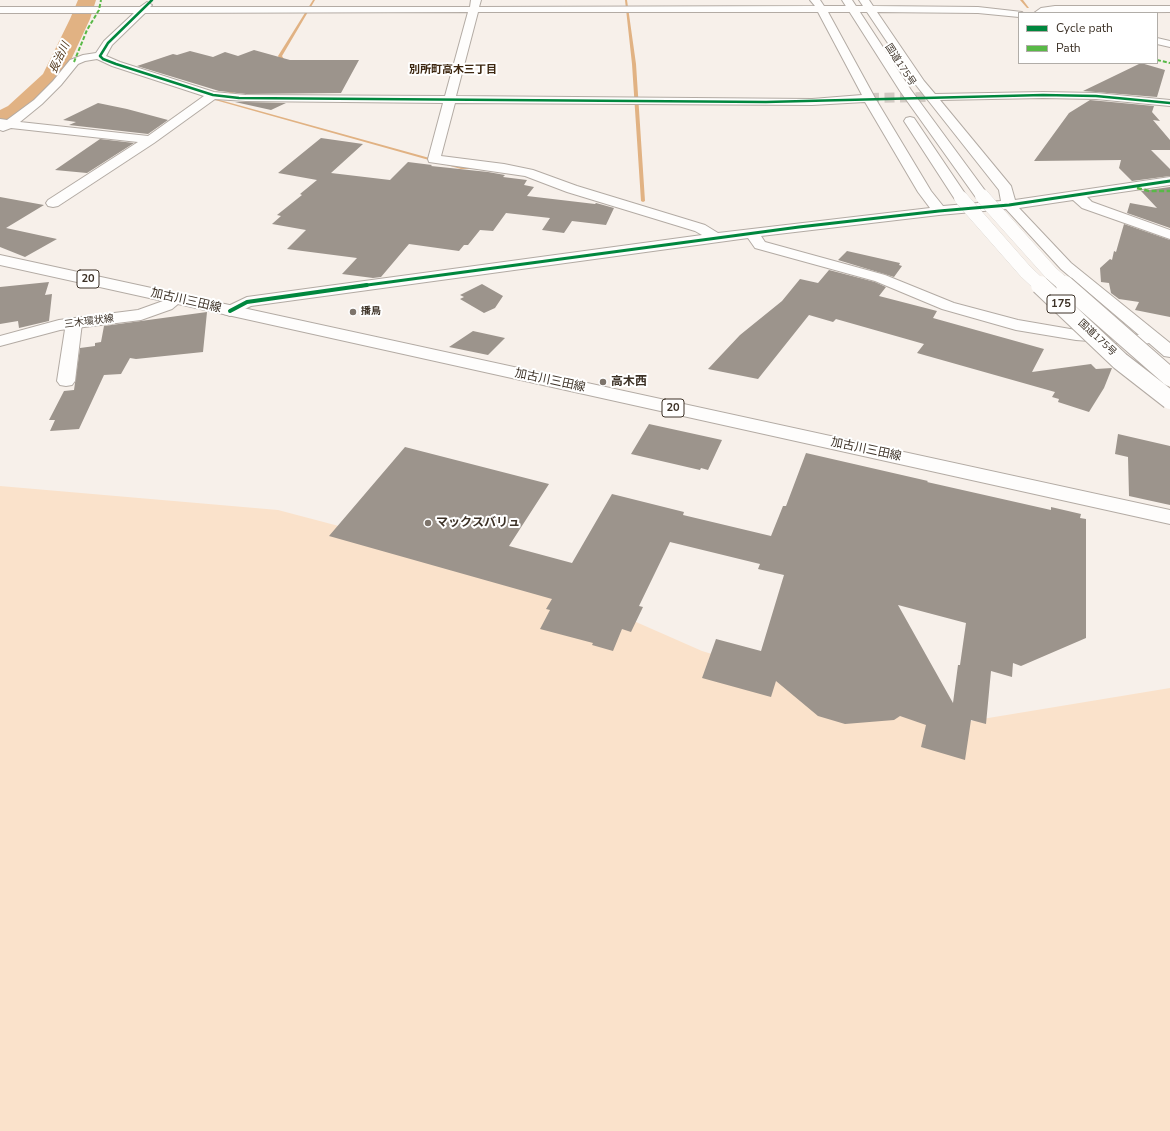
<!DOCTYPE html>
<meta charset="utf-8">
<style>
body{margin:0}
#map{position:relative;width:1170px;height:1131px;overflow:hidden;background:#f7f0ea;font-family:"Nunito Sans",sans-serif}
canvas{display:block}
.legend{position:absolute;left:1018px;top:12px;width:140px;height:52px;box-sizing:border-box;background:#fff;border:1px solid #b1ada8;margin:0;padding:5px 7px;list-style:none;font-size:12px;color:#3c3126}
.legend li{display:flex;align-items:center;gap:8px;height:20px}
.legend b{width:20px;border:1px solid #b1ada8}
</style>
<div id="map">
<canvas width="1170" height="1131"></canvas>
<ul class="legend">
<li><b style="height:5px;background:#00873e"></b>Cycle path</li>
<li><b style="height:5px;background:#58b947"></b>Path</li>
</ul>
</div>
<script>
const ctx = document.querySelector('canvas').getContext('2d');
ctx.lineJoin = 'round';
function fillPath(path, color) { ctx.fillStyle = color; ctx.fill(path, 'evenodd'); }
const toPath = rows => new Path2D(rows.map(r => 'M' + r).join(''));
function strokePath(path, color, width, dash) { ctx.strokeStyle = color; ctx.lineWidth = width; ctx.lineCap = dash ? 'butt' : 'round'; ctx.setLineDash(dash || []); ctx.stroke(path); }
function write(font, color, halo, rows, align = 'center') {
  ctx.font = font + ' "Nunito Sans","Noto Sans JP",sans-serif'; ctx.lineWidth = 4; ctx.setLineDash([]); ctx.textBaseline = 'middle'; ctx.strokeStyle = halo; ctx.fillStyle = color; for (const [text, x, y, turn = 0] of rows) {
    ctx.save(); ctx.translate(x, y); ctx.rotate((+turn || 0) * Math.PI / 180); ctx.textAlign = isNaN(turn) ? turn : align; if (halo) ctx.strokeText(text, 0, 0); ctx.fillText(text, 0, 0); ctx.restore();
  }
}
const green = toPath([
 [0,486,278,510,536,578,702,651,946,725,1170,688,1170,1131,0,1131]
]);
const stream = toPath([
 [313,0,315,0,282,56,287,64,283,65,278,56,313,0],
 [625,0,627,0,636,64,645,201,643,202,641,201,632,64,625,0],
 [1020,0,1023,0,1029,8,1027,8,1020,0],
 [239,87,242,88,220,100,462,167,480,167,482,168,480,169,461,169,215,100,239,87]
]);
const river = toPath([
 [78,0,96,0,90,19,63,77,24,116,8,125,0,127,0,110,8,106,43,74,70,19,78,0]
]);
const building = toPath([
 [254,50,290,60,359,60,341,93,246,94,219,91,137,66,173,54,177,55,190,51,213,57,225,52,238,56],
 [1141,63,1165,70,1157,97,1083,91],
 [1090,100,1154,106,1152,112,1160,121,1153,120,1170,140,1170,150,1151,150,1170,169,1170,176,1132,181,1119,168,1121,160,1034,161,1069,113],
 [235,102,246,102,286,103,271,110],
 [98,103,127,109,168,120,148,134,69,125,76,122,63,120],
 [321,138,363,144,331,173,390,180,408,162,432,165,431,166,488,172,505,175,503,177,527,180,524,185,534,187,527,196,595,204,596,203,614,208,606,225,572,221,564,233,542,230,550,218,506,213,493,231,480,230,468,245,464,245,459,251,409,244,381,277,373,278,342,274,357,258,287,249,306,230,272,224,281,216,277,215,302,195,300,194,317,180,278,173],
 [100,139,134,143,87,173,55,170],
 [1170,187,1170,228,1127,213,1130,203,1157,208,1141,191],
 [0,197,44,205,6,228,57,239,25,257,0,247],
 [1124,224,1170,240,1170,317,1135,310,1139,302,1119,299,1111,293,1109,283,1101,282,1100,268,1110,259,1112,260,1114,251,1116,252],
 [847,251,900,263,899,265,902,266,894,277,838,260],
 [829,270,875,282,886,287,879,296,937,311,933,318,1044,349,1032,372,1091,364,1096,369,1112,368,1104,388,1089,412,1058,402,1059,399,1052,397,1055,392,917,353,924,344,836,319,833,322,809,315,758,379,708,369,740,335,782,301,800,279,818,283],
 [49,282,45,295,52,294,49,321,19,328,18,321,0,324,0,287],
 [482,284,503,296,495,308,484,313,460,299,464,297,460,295],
 [207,312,203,352,136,359,130,358,121,374,104,375,79,429,50,431,55,420,49,420,64,391,74,390,80,348,95,346,95,343,101,342,104,326],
 [473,331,505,338,488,355,449,347],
 [649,424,722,440,708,470,701,468,700,470,631,454],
 [1118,434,1170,446,1170,505,1129,496,1128,457,1115,454],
 [405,447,549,484,509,546,572,563,612,494,684,512,683,515,771,536,783,506,786,506,806,453,928,481,927,482,1051,510,1051,507,1081,514,1080,518,1086,519,1086,638,1021,666,1013,663,1012,677,991,671,986,724,971,720,965,760,921,747,926,725,900,716,894,720,845,724,818,716,776,681,771,697,702,678,716,639,761,651,784,575,758,569,760,564,670,542,639,606,643,607,631,632,622,629,613,651,592,645,593,643,540,629,550,610,546,609,552,599,329,536],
 [898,605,966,623,960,665,958,665,953,703]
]);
const minorTunnel = toPath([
 [869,98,931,97]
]);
const minor = toPath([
 [471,0,481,0,479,7,815,6,810,0,820,0,824,6,863,6,859,0,869,0,873,6,978,7,1022,12,1023,13,1019,13,1019,17,978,13,877,12,924,81,935,94,1043,92,1096,93,1170,100,1170,106,1096,99,1043,98,940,100,1011,186,1015,200,1170,177,1170,185,1087,197,1092,202,1170,230,1170,239,1082,208,1073,200,1019,208,1071,263,1170,343,1170,357,1164,356,1149,343,1142,345,1076,340,1016,330,942,309,875,281,755,248,748,238,251,306,230,316,224,314,222,311,224,308,247,297,702,235,695,231,567,192,525,176,429,162,428,159,443,103,246,101,215,99,154,143,58,206,53,207,48,206,46,203,48,200,138,142,11,128,3,131,0,130,0,119,7,120,34,100,53,81,70,60,83,55,96,53,104,41,134,13,0,13,0,7,140,7,147,2,152,5,150,7,470,7,471,0],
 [468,12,445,96,246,95,214,92,120,62,106,56,112,45,145,13,468,12],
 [478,12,818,12,862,95,812,99,456,96,478,12],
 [828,12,867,12,916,85,999,190,1001,201,943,206,931,191,875,98,828,12],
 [97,59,112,66,204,96,148,136,20,122,42,104,61,85,78,64,85,61,97,59],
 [865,102,918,192,930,208,718,233,705,225,577,186,533,170,504,164,441,156,455,103,812,105,865,102],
 [1006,209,1061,269,1139,335,1076,330,1018,320,954,303,885,275,765,242,761,236,939,215,1006,209],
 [1055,6,1170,6,1170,12,1034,13,1041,8,1055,6],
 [1157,38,1170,41,1170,47,1157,44,1157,38],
 [74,318,80,319,82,323,75,381,72,385,66,386,60,385,57,381,66,323,68,319,74,318]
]);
const major = toPath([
 [0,255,1170,510,1170,524,178,304,172,309,141,320,60,330,0,346,0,336,59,320,138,310,163,301,0,265,0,255]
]);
const highway = toPath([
 [842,0,852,0,911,90,989,196,987,199,977,199,900,91,842,0],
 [910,117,914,118,968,198,966,201,961,202,956,201,954,198,904,121,906,118,910,117]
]);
const highwayBridgeFar1 = toPath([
 [982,196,1051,273,1066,286],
 [961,198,1026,272,1041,286]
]);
const highwayBridge = toPath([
 [1040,285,1120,361,1170,400],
 [1065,285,1170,377]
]);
const quietFar1 = toPath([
 [1157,60,1170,63],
 [74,62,87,30,99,10,101,0]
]);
const quiet = toPath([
 [1137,188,1149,191,1170,191]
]);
const cyclewayFar2 = toPath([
 [152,0,108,43,100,56,103,59,116,64,213,95,239,98,766,102,1043,95,1096,96,1170,103]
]);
const cyclewayFar1 = toPath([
 [360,286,799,227,939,211,1009,205,1170,181]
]);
const cycleway = toPath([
 [230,311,247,302,367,285]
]);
const markers = [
 [353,312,4,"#7d746b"],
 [603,382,4,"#7d746b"],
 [428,523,4,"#7d746b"]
];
const farStreetnames = [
 ["国道175号",900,65,57],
 ["三木環状線",89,322,-7],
 ["国道175号",1097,338,43]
];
const farPoinames = [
 ["播鳥",361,312]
];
const farWaternames = [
 ["長治川",60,58,-65]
];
const farNeighbourhoodnames = [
 ["別所町高木三丁目",453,70]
];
const shields = [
 [88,279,22],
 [1061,304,28],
 [673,408,22]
];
const shieldNames = [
 ["20",88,279],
 ["175",1061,304],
 ["20",673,408]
];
const streetNames = [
 ["加古川三田線",186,301,13],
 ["加古川三田線",550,381,12],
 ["加古川三田線",866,450,12]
];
const poiNames = [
 ["高木西",611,382],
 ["マックスバリュ",436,523]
];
fillPath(green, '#fae2cb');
fillPath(stream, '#e1b283');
fillPath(river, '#e1b283');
fillPath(building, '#9c948c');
strokePath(minorTunnel, '#d2cac3', 10, [10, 5.5]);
strokePath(minor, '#b3aba4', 2);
strokePath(major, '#b3aba4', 2);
strokePath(highway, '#b3aba4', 2);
fillPath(minor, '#fefdfc');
fillPath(major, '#fefdfc');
fillPath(highway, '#fefdfc');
strokePath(highwayBridgeFar1, '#b3aba4', 14, []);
strokePath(highwayBridge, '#b3aba4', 20, []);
strokePath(highwayBridgeFar1, '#fefdfc', 14);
strokePath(highwayBridge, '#fefdfc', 18);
strokePath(quietFar1, '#58b947', 2, [4, 2]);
strokePath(quiet, '#58b947', 2.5, [5, 2.5]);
strokePath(cyclewayFar2, '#00873e', 2.5);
strokePath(cyclewayFar1, '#00873e', 3);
strokePath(cycleway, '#00873e', 4);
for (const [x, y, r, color] of markers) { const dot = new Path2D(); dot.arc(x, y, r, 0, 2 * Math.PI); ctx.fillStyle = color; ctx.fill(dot); strokePath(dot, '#fff', 1.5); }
write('10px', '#3c3126', '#fff', farStreetnames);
write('bold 10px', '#3c3126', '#fff', farPoinames, 'left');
write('italic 11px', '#4b3014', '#fff', farWaternames);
write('bold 11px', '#3c260f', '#fff', farNeighbourhoodnames);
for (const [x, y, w] of shields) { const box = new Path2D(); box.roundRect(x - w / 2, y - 9, w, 18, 3); ctx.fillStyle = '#fff'; ctx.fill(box); strokePath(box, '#3c3126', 1); }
write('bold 11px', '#3c3126', null, shieldNames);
write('12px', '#3c3126', '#fff', streetNames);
write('bold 12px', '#3c3126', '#fff', poiNames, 'left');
</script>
